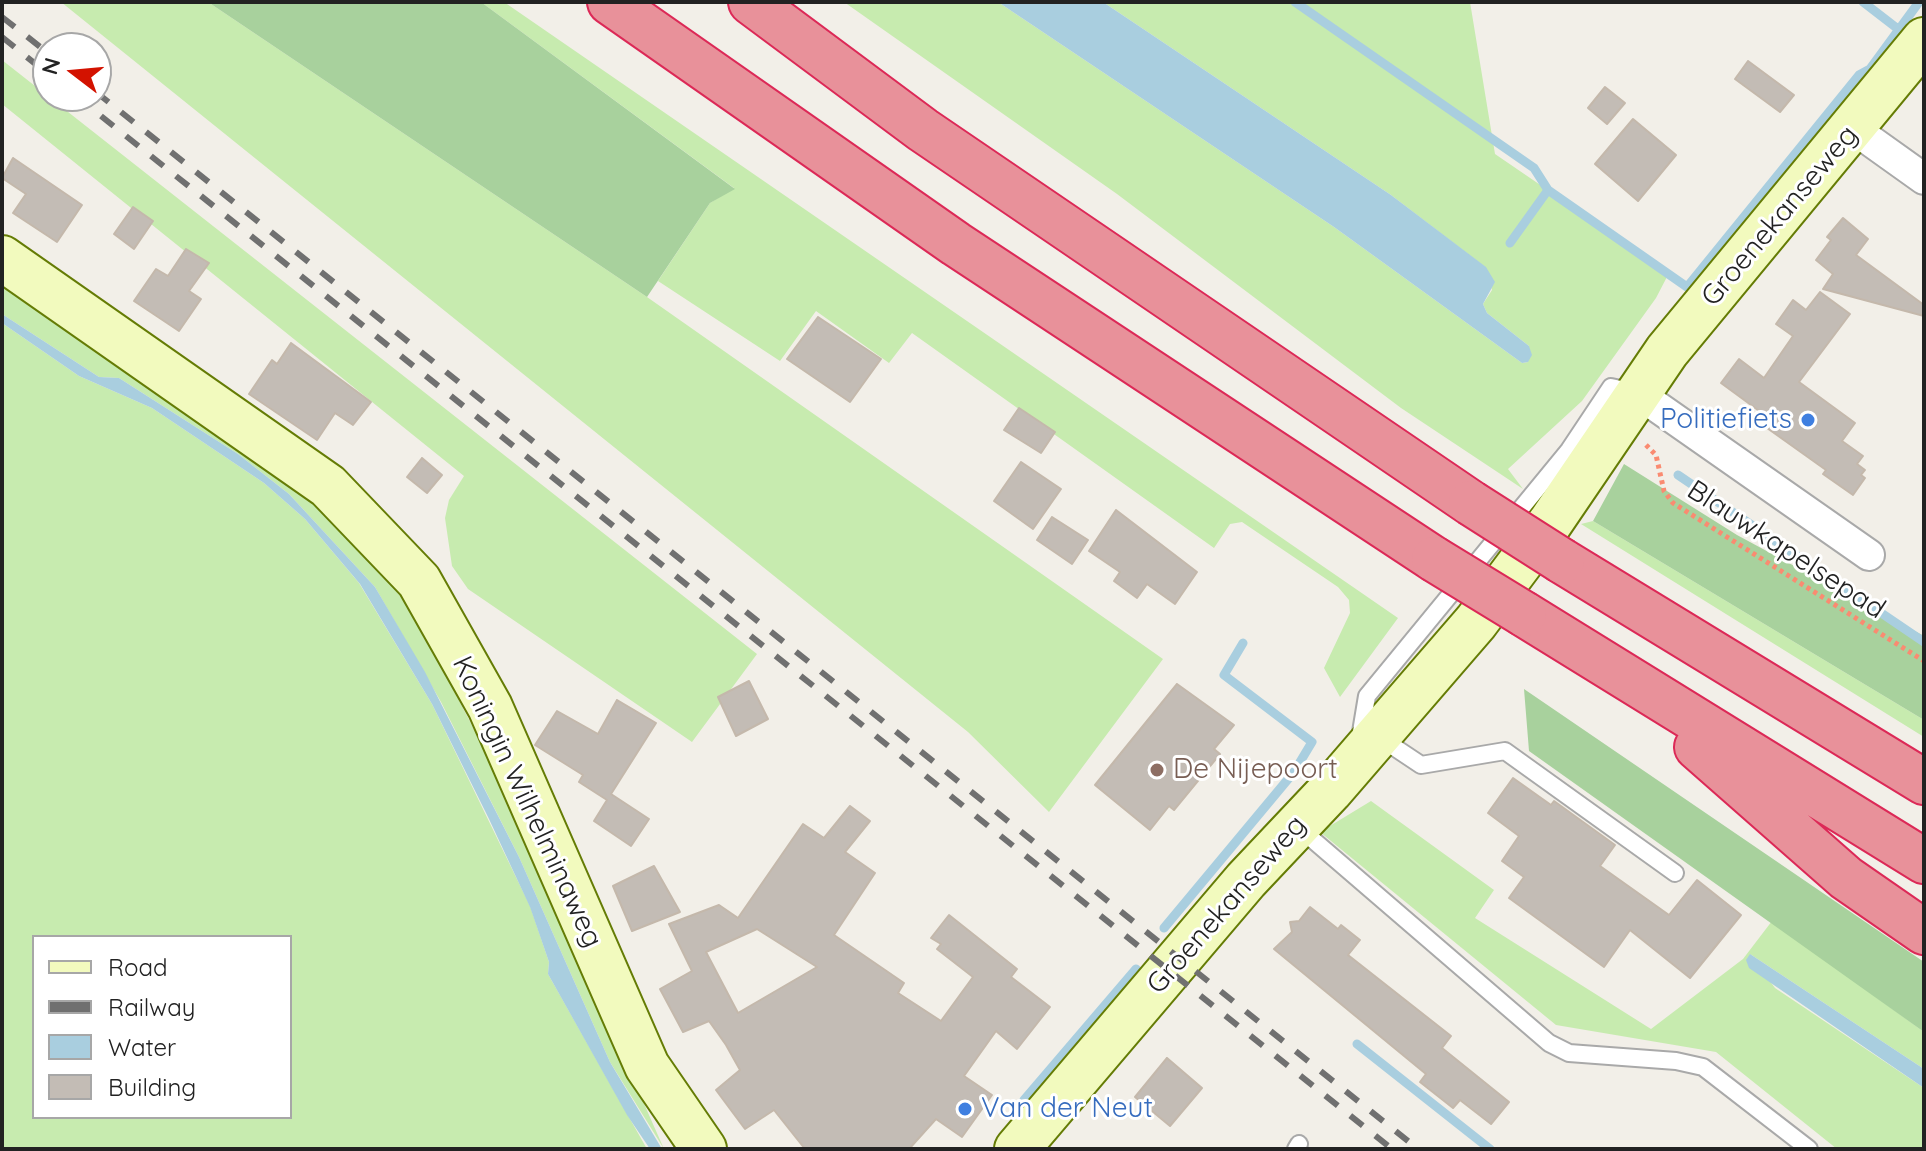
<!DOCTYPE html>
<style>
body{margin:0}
#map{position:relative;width:1926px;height:1151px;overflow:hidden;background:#f2efe8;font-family:Quicksand,sans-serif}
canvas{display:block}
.frame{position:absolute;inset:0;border:4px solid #222;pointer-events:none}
.legend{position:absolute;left:32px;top:935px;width:260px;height:184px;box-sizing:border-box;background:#fff;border:2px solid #a7a7a7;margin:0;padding:10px 14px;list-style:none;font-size:24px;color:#222}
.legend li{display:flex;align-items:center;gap:16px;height:40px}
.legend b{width:40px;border:2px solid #a7a7a7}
.north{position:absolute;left:32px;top:32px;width:80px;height:80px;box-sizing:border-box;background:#fff;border:2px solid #a7a7a7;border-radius:50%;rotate:286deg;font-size:22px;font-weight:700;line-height:32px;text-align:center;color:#222}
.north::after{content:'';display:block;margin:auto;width:28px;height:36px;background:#d31200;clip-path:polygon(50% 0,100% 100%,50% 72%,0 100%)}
</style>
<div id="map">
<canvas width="1926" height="1151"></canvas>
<div class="frame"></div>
<ul class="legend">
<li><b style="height:10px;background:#f2fabe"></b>Road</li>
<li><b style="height:10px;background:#707070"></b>Railway</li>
<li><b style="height:22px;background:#a9cedf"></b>Water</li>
<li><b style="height:22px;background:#c3bcb5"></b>Building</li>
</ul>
<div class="north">N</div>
</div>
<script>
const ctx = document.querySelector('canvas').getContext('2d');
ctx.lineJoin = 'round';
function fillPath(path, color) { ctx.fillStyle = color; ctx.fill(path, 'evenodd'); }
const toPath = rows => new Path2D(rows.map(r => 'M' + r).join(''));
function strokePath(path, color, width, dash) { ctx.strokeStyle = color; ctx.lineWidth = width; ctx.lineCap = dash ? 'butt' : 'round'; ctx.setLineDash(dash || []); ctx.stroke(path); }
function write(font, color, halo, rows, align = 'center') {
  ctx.font = font + ' Quicksand,sans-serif'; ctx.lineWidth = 6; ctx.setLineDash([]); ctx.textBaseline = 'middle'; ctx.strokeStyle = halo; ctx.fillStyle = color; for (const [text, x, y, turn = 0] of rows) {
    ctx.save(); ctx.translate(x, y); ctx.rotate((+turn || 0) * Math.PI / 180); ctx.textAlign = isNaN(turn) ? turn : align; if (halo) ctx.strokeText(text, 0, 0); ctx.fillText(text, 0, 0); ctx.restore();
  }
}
const grass = toPath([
 [61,2,208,2,647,297,1163,659,1049,812,968,732],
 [481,2,504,2,1398,618,1340,697,1324,668,1350,613,1349,600,1338,587,1242,522,1230,524,1214,548,912,333,889,363,816,311,780,361,658,281,710,203,734,188],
 [844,2,998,2,1334,227,1522,363,1528,362,1529,346,1487,313,1483,304,1492,290,1485,267,1391,195,1103,2,1470,2,1495,154,1669,273,1656,298,1582,401,1508,469,1523,489,1401,408,1117,194],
 [2,60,757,654,692,742,468,589,452,566,445,518,449,500,464,476,2,104],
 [2,278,301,484,393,581,424,633,506,791,664,1149,610,1062,519,857,441,702,375,587,289,494,238,454,119,378,99,377,2,314],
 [2,323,79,376,152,408,264,483,305,519,359,583,432,704,530,906,549,962,548,974,647,1149,2,1149],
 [34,937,290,937,290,1117,34,1117],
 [1593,521,1924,720,1924,737,1581,524],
 [1371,801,1494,890,1475,918,1651,1029,1743,959,1772,921,1924,1032,1924,1069,1750,954,1775,988,1924,1088,1924,1149,1837,1149,1716,1052,1556,1025,1320,832]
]);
const forest = toPath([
 [208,2,481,2,735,189,710,203,647,297],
 [1624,464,1737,535,1924,636,1924,720,1593,521],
 [1524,689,1924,962,1924,1032,1529,751]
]);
const water = toPath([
 [998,2,1103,2,1391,195,1486,267,1495,282,1483,304,1487,313,1529,346,1532,355,1528,362,1522,363,1334,227],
 [2,314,99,377,119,378,238,454,289,494,375,587,425,672,519,857,610,1062,662,1149,650,1149,627,1115,548,974,549,962,530,907,489,819,432,704,360,584,305,519,264,483,152,408,79,376,2,323],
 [1750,954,1924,1069,1924,1088,1749,968,1746,960]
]);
const stream = toPath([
 [1295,2,1534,168,1548,190],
 [1863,2,1898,29],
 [1510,243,1548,190,1687,287,1859,75,1870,69,1919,2],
 [1678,475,1924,642],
 [1164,928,1294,772,1312,742,1224,675,1243,643],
 [1357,1044,1490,1149],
 [1024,1100,1136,969]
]);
const building = toPath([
 [1748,61,1794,95,1780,112,1735,79,1748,61],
 [1605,87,1625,103,1607,124,1588,108,1605,87],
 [1633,119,1676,155,1638,201,1595,164,1633,119],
 [13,158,82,205,57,242,13,213,26,194,2,178,13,158],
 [133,207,153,221,134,249,114,234,133,207],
 [1843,218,1868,239,1856,255,1924,305,1924,316,1823,289,1833,274,1816,260,1831,240,1827,237,1843,218],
 [186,249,209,263,189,291,201,299,179,331,134,301,156,269,168,276,186,249],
 [1820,292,1850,314,1799,382,1855,423,1842,441,1863,456,1857,464,1865,470,1861,475,1865,478,1853,495,1823,474,1826,470,1760,423,1766,416,1721,383,1739,359,1764,378,1793,336,1776,324,1793,300,1806,310,1820,292],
 [818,317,881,359,850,402,787,359,818,317],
 [291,343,371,402,353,425,335,413,317,440,249,394,272,360,277,364,291,343],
 [1019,408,1055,432,1041,453,1004,430,1019,408],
 [422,458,442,475,427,493,407,477,422,458],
 [1021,462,1061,489,1033,529,994,501,1021,462],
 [1116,510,1197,572,1175,604,1147,584,1137,598,1114,581,1120,572,1089,551,1116,510],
 [1052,517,1088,540,1072,564,1037,540,1052,517],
 [749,681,768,719,736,736,718,697,749,681],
 [1177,684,1234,725,1214,749,1220,754,1174,810,1169,806,1150,830,1095,785,1177,684],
 [617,700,656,723,611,794,649,819,631,846,594,821,607,800,579,782,583,775,535,745,557,711,598,734,617,700],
 [1513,778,1551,805,1554,801,1615,845,1600,866,1669,915,1697,880,1741,915,1690,978,1630,930,1604,967,1509,898,1524,877,1502,861,1519,836,1488,813,1513,778],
 [850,806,870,821,845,852,875,873,834,935,904,983,898,993,941,1021,973,977,937,949,941,944,931,938,949,915,1017,969,1011,977,1050,1007,1017,1049,996,1031,964,1076,992,1095,962,1137,936,1119,909,1149,805,1149,774,1110,745,1129,716,1090,740,1070,726,1045,709,1021,683,1032,660,989,692,971,669,924,719,905,738,918,803,824,824,838,850,806],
 [757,929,817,967,738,1013,706,952,757,929],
 [654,866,680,912,632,931,613,886,654,866],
 [1310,907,1338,929,1341,925,1360,940,1348,955,1451,1036,1442,1048,1509,1102,1491,1124,1460,1100,1453,1108,1420,1082,1426,1074,1274,949,1292,932,1290,922,1299,921,1310,907],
 [1167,1058,1202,1088,1170,1126,1135,1097,1167,1058]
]);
const path = toPath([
 [1646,445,1656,455,1664,491,1673,503,1924,661]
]);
const lane = toPath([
 [1379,737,1421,765,1505,751,1675,873],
 [1360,738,1367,696,1569,450,1611,387,1635,392],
 [1298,827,1549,1043,1569,1053,1676,1061,1703,1067,1809,1149],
 [1296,1149,1299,1144]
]);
const street = toPath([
 [1854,129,1924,179],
 [1636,392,1869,555]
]);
const secondary = toPath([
 [2,258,328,486,419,581,490,707,647,1066,704,1149],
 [1017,1149,1246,880,1330,791,1476,622,1550,523,1667,351,1924,40]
]);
const highway = toPath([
 [610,2,956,244,1434,559],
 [751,2,923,130,1471,503],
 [1562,561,1924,782],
 [1524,614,1924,861],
 [1697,747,1846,878,1924,932]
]);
const rail = toPath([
 [2,17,48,53],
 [2,37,48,74],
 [96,92,1418,1149],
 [76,96,1392,1149]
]);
const highwayBridge = toPath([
 [1471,503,1562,561],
 [1434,559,1524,614]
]);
const markers = [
 [1808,420,8,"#3f7fe0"],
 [1157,770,8,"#8d6e63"],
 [965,1109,8,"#3f7fe0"]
];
const streetNames = [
 ["Groenekanseweg",1780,216,-50],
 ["Blauwkapelsepad",1786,550,33],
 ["Koningin Wilhelminaweg",527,802,65],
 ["Groenekanseweg",1227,905,-49]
];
const shopNames = [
 ["Politiefiets",1792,420],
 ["Van der Neut",981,1109,"left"]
];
const educationNames = [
 ["De Nijepoort",1173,770]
];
fillPath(grass, '#c7ebaf');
fillPath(forest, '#a8d19d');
fillPath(water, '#a9cedf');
strokePath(stream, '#a9cedf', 9);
fillPath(building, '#c3bcb5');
strokePath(building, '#c4b8ab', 2);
strokePath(lane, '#a9a9a9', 20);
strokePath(street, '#a9a9a9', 34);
strokePath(secondary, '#657c05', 48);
strokePath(highway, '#dc2957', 48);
strokePath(path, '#fa8b71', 5, [4, 4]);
strokePath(lane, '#fff', 16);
strokePath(street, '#fff', 30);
strokePath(secondary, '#f2fabe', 44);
strokePath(highway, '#e8919a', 44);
strokePath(rail, '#707070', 6, [16, 16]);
strokePath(highwayBridge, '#dc2957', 48, []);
strokePath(highwayBridge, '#e8919a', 44);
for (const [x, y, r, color] of markers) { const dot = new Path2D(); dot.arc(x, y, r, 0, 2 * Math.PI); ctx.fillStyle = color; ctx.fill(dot); strokePath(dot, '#fff', 3); }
write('28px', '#222', '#fff', streetNames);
write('28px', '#366cbe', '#fff', shopNames, 'right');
write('28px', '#785e54', '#fff', educationNames, 'left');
</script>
